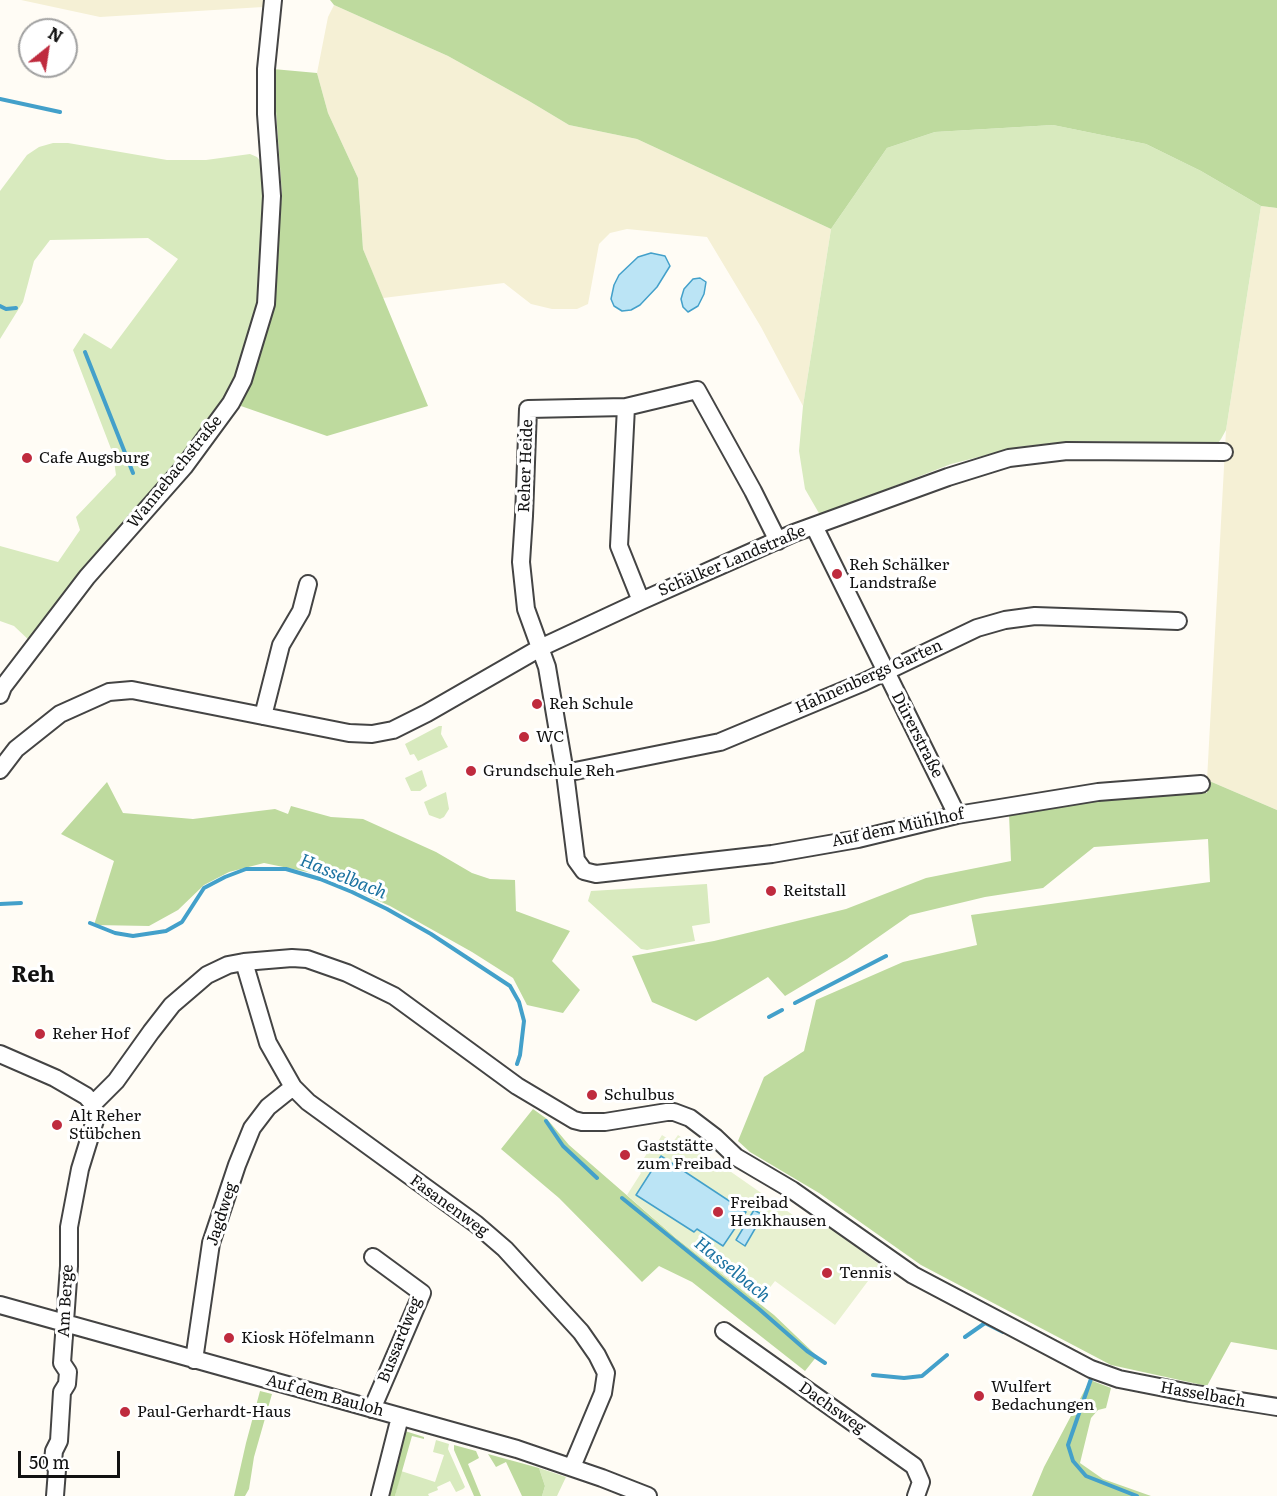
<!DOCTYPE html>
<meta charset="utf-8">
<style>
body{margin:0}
#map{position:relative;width:1277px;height:1496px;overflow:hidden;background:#fffcf5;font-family:Literata,serif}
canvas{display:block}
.north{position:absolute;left:18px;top:18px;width:60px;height:60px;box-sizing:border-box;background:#fff;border:2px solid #a0a0a0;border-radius:50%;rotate:30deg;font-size:16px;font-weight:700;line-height:24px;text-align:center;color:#111}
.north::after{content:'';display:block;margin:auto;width:21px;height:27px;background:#bf2b3e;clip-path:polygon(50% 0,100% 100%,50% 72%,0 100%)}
.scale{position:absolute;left:18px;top:1451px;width:102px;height:27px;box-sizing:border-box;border:3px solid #111;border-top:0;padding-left:8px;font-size:18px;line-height:21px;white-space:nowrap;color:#111;-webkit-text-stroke:4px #fff;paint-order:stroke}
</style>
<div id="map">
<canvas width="1277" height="1496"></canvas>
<div class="north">N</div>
<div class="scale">50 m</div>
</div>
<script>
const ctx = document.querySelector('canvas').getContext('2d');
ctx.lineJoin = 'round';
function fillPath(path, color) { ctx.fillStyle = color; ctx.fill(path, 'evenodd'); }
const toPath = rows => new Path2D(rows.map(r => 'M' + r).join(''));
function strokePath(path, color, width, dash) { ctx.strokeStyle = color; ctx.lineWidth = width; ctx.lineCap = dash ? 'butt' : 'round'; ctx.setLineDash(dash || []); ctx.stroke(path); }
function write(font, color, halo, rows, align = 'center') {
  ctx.font = font + ' Literata,serif'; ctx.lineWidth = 6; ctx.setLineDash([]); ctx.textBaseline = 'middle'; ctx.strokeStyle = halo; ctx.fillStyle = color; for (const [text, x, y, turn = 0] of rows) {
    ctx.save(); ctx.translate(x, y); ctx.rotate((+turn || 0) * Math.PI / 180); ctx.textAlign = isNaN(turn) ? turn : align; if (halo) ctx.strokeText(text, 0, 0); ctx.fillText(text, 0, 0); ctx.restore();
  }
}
const farmland = toPath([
 [21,0,263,0,263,7,100,17],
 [334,5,448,56,529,101,569,125,637,139,831,229,803,406,761,327,707,237,627,229,610,233,599,244,588,304,577,309,552,309,531,304,504,283,383,298,363,249,358,178,328,113,317,73,328,17],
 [1261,206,1277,208,1277,810,1207,780,1226,430]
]);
const green = toPath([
 [1053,125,1146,144,1201,171,1261,206,1226,430,1221,439,1218,443,1073,441,1018,447,951,464,820,515,805,489,799,451,803,406,831,229,887,148,935,132],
 [53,143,68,143,167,160,206,160,250,154,257,157,262,163,268,196,254,330,227,401,33,644,14,626,0,621,0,546,58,562,80,530,76,517,116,475,113,454,73,350,84,333,111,349,178,259,148,238,50,240,34,261,23,302,0,339,0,191,27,155,39,147],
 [439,726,442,726,441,734,448,747,418,761,414,754,410,755,405,744],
 [422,770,427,786,420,791,411,791,405,778],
 [446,792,449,809,444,817,440,819,429,815,424,802],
 [707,884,710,923,692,926,695,941,647,950,641,949,588,901,591,891],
 [436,1440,449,1444,448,1449,465,1487,463,1489,456,1492,450,1481,437,1487,438,1490,428,1494,429,1496,395,1496,401,1471,435,1482,444,1455,433,1452],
 [539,1468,566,1477,557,1496,542,1496,545,1486]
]);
const forest = toPath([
 [330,0,1277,0,1277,208,1261,206,1201,171,1146,144,1053,125,935,132,887,148,831,229,637,139,569,125,529,101,448,56,334,5],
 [273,69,317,73,328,113,358,178,363,249,428,406,327,436,238,405,267,331,282,195],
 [1207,780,1277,810,1277,1350,1231,1342,1207,1386,1111,1365,921,1265,819,1193,750,1152,738,1141,764,1077,804,1051,816,1000,903,962,977,945,971,915,1210,882,1208,839,1094,847,1043,888,985,897,910,915,847,959,785,996,768,977,696,1021,652,1002,632,956,714,941,764,929,846,909,926,878,1011,861,1009,814,1127,797,1171,793,1207,793],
 [107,782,123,813,193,819,275,809,288,814,291,806,331,817,363,819,436,852,472,873,490,879,515,880,516,911,570,931,552,961,580,990,563,1013,527,1005,513,978,472,952,390,906,322,875,264,863,229,872,204,885,178,910,149,926,94,925,114,861,61,834],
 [533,1109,547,1119,569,1145,676,1238,774,1315,817,1356,805,1371,692,1282,659,1266,642,1282,559,1198,501,1149],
 [1090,1380,1111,1388,1106,1408,1098,1410,1091,1418,1080,1463,1103,1479,1151,1496,1032,1496,1044,1467],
 [260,1391,272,1394,254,1457,249,1489,245,1496,234,1496,246,1443],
 [405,1431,424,1437,424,1439,412,1436,395,1496,383,1496],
 [454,1445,476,1451,479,1458,468,1464,481,1496,474,1496,454,1450],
 [488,1454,539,1468,545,1486,542,1496,522,1496,506,1462,496,1467]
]);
const pitch = toPath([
 [662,1135,673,1142,678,1135,813,1229,820,1220,880,1265,835,1325,775,1281,758,1303,676,1238,627,1195,641,1173,637,1169,651,1147,656,1145]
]);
const water = toPath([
 [651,253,665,256,670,266,657,287,640,305,631,310,622,311,614,306,611,299,614,285,619,275,638,257,651,253],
 [700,278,706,282,704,294,698,306,688,312,683,307,681,299,684,289,693,279,700,278],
 [661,1156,746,1212,723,1246,697,1229,694,1232,636,1195,661,1156],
 [754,1210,763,1215,745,1246,736,1240,754,1210]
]);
const stream = toPath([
 [0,99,60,112],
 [0,306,6,309,16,308],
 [85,352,133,473],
 [0,904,21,903],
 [90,923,115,933,133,936,166,931,182,922,204,888,225,877,246,869,286,869,320,879,352,892,387,909,431,934,510,986,519,1002,524,1021,520,1055,517,1064],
 [795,1003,886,956],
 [769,1017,782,1010],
 [546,1121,563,1146,597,1178],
 [622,1198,759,1309,807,1351,825,1363],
 [965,1337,985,1323,1003,1332],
 [873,1375,904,1378,922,1376,947,1355],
 [1089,1375,1092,1376,1068,1445,1073,1461,1086,1476,1137,1496]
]);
const minor = toPath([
 [626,407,619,546,641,601],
 [814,526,957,815],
 [778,541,753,491,697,390,626,407,528,409,524,516,521,562,526,609,547,667,565,773,576,860,584,871,596,874,772,854,858,839,957,815,1098,792,1201,784],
 [0,695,3,687,87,577,184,467,231,403,243,380,266,304,272,196,266,114,266,69,273,0],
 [263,716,281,645,301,611,308,584],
 [0,770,16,749,60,714,109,692,132,690,349,733,372,734,393,730,427,713,540,648,641,601,794,533,948,477,1009,458,1067,451,1224,452],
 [565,773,720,742,864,682,977,628,1005,620,1035,616,1178,621],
 [244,962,268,1043,293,1087,308,1102,476,1224,505,1249,581,1332,597,1355,606,1373,603,1393,572,1467],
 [0,1054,55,1078,86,1096,93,1104,96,1117,80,1169,69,1227,69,1266,62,1363,68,1372,67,1384,62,1392,59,1441,54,1451,53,1461,57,1470,55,1496],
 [93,1104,116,1081,151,1032,172,1005,207,975,228,965,244,962,292,958,307,959,347,973,394,996,517,1086,574,1120,582,1122,605,1122,667,1112,674,1112,690,1118,715,1137,736,1157,792,1190,913,1275,1091,1369,1119,1379,1190,1393,1277,1407],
 [0,1305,517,1449,602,1478,648,1496],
 [724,1331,914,1466,921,1482,916,1496],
 [194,1360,211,1243,237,1165,252,1128,268,1107,293,1087],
 [372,1409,422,1293,373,1257],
 [380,1496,400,1417]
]);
const markers = [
 [27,458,6,"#bf2b3e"],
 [837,574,6,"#bf2b3e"],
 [537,704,6,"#bf2b3e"],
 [524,737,6,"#bf2b3e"],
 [471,771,6,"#bf2b3e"],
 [771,891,6,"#bf2b3e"],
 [40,1034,6,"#bf2b3e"],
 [592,1095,6,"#bf2b3e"],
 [57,1125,6,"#bf2b3e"],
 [625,1155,6,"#bf2b3e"],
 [718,1212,6,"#bf2b3e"],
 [827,1273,6,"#bf2b3e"],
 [229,1338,6,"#bf2b3e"],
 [979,1396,6,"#bf2b3e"],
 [125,1412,6,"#bf2b3e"]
];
const poiNames = [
 ["Cafe Augsburg",39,458],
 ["Reh Schälker",849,565],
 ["Landstraße",849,583],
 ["Reh Schule",549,704],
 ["WC",536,737],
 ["Grundschule Reh",483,771],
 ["Reitstall",783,891],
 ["Reher Hof",52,1034],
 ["Schulbus",604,1095],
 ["Alt Reher",69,1116],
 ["Stübchen",69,1134],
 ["Gaststätte",637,1146],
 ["zum Freibad",637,1164],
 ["Freibad",730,1203],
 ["Henkhausen",730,1221],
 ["Tennis",839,1273],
 ["Kiosk Höfelmann",241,1338],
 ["Wulfert",991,1387],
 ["Bedachungen",991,1405],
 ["Paul-Gerhardt-Haus",137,1412]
];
const streetNames = [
 ["Reher Heide",526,466,-88],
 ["Wannebachstraße",175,472,-51],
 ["Schälker Landstraße",732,561,-23],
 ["Hahnenbergs Garten",869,677,-24],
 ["Dürerstraße",917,735,63],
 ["Auf dem Mühlhof",898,828,-12],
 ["Fasanenweg",449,1206,36],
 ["Jagdweg",222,1214,-72],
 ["Am Berge",66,1301,-87],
 ["Bussardweg",400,1340,-68],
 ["Hasselbach",1203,1395,10],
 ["Auf dem Bauloh",325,1396,15],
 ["Dachsweg",832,1408,35]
];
const waterNames = [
 ["Hasselbach",343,877,22],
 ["Hasselbach",732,1270,39]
];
const districtNames = [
 ["Reh",33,976]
];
fillPath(farmland, '#f5f0d5');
fillPath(green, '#d8eabe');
fillPath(forest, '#beda9e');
fillPath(pitch, '#e8f1d0');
fillPath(water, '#bbe4f5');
strokePath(water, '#43a0ca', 1.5);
strokePath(stream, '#43a0ca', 4);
strokePath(minor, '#444', 20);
strokePath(minor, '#fff', 16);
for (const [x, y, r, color] of markers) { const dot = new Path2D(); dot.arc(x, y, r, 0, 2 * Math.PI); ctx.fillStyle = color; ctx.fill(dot); strokePath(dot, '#fff', 2); }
write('16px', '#111', '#fff', poiNames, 'left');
write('16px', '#111', '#fff', streetNames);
write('italic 18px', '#1b72a1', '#fff', waterNames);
write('bold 22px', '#111', '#fff', districtNames);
</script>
